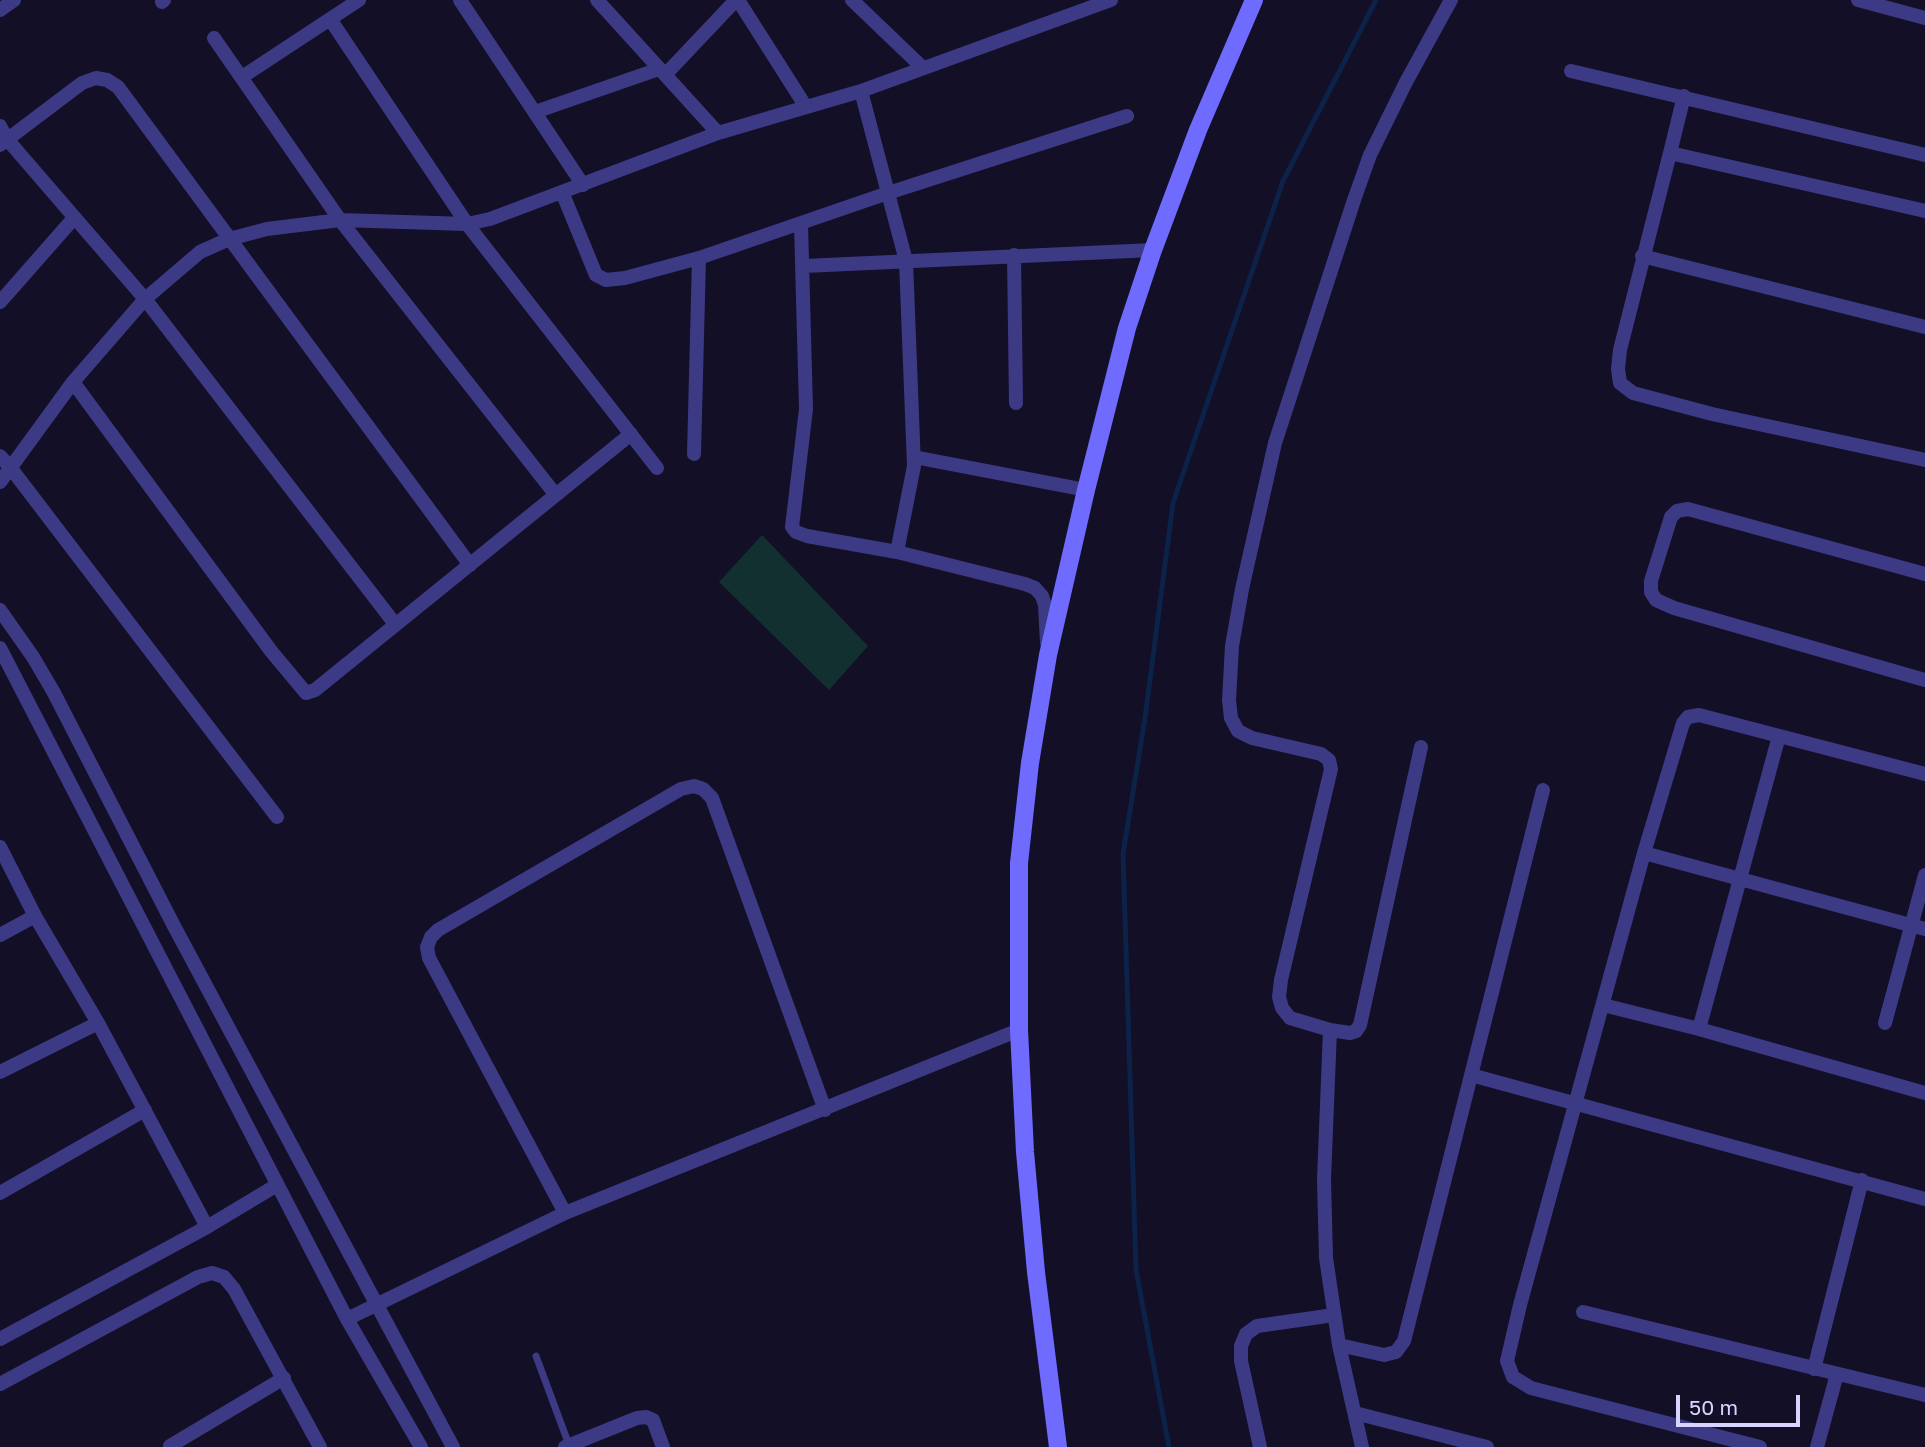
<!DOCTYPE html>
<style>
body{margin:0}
#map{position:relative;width:1925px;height:1447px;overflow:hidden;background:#130f26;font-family:"Golos Text",sans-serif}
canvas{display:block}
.scale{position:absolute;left:1676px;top:1395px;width:124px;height:32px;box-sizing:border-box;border:4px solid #d9d4ff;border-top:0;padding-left:9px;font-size:21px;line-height:24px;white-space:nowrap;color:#d9d4ff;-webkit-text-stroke:5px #130f26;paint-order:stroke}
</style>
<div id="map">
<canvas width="1925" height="1447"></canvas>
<div class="scale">50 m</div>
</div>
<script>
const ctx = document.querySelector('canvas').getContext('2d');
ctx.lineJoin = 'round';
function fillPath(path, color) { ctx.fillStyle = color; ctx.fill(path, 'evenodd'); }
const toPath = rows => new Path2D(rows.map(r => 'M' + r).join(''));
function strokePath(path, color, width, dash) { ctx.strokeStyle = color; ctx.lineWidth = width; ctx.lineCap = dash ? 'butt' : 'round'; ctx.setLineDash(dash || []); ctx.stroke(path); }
const green = toPath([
 [762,535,868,646,829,690,719,582]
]);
const stream = toPath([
 [1169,1447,1136,1270,1123,854,1145,718,1173,503,1283,181,1376,0]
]);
const lane = toPath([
 [536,1356,569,1445]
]);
const street = toPath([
 [460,0,583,185],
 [597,0,718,133],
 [738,0,806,107],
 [852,0,923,68],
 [1858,0,1925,18],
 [162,2,164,0],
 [0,10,14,0],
 [330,19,467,224,657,468],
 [214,38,340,220,555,494],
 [1571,71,1925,155],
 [665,75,736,0],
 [242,77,359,0],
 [861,91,906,261,914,466,897,552],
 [1684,96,1670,153,1925,211],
 [535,112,659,69],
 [0,126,6,138,145,299,395,624],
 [0,145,82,83,96,78,107,80,118,87,470,565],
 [1670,153,1620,350,1618,369,1620,383,1633,393,1712,414,1925,460],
 [562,192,596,275,606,280,625,278,699,258,888,193,1127,116],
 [801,224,806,409,792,527,796,532,807,536,897,552,1025,584,1035,588,1042,596,1045,605,1047,643],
 [1014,255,1016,403],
 [1642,256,1925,327],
 [804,266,1153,250],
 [0,302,74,218],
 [73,382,271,651,306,693,315,690,631,434],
 [694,454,699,258],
 [0,456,10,467,277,817],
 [914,457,1086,490],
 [0,482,73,382,145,299,200,252,229,239,267,229,340,220,467,224,490,219,718,133,861,91,1111,0],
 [1925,574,1688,509,1677,511,1671,517,1651,581,1651,592,1656,600,1674,608,1925,680],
 [0,610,33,657,53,691,174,926,453,1447],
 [0,648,347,1319,421,1447],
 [0,847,35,916,98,1023,207,1227],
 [1644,853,1683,723,1688,717,1699,715,1925,774],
 [0,935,35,916],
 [1603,1005,1699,1029,1779,736],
 [1885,1023,1925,875],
 [1699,1029,1925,1093],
 [1330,1030,1350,1033,1356,1031,1360,1025,1421,747],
 [0,1072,98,1023],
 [1471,1075,1925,1199],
 [0,1193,145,1110],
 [565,1213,429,958,427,947,431,937,438,930,681,789,694,786,703,789,712,798,825,1110],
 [1583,1312,1925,1395],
 [347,1319,565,1213,1019,1030],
 [0,1339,207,1227,277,1185],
 [1339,1345,1384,1355,1396,1352,1404,1341,1543,790],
 [1814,1369,1862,1180],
 [0,1384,198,1277,212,1273,224,1277,234,1289,320,1447],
 [1355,1413,1487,1447],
 [170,1446,284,1378],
 [565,1447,637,1418,646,1417,653,1420,663,1447],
 [1260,1447,1241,1361,1241,1346,1246,1334,1257,1326,1334,1315],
 [1362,1447,1339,1345,1326,1258,1324,1179,1330,1030,1290,1018,1282,1008,1279,997,1281,980,1331,769,1329,760,1321,754,1252,738,1238,731,1231,718,1229,700,1232,646,1242,589,1275,443,1354,200,1370,155,1406,82,1451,0],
 [1760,1447,1531,1388,1513,1377,1507,1361,1520,1305,1644,853,1925,929],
 [1817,1447,1837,1374]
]);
const secondary = toPath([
 [1058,1447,1036,1272,1025,1152,1019,1030,1019,863,1030,763,1048,655,1086,490,1127,328,1153,250,1198,130,1254,0]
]);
fillPath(green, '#12302f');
strokePath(stream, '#0c2248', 5);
strokePath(lane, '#3d3a85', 7);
strokePath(street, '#3d3a85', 14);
strokePath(secondary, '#6f6bff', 18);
</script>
